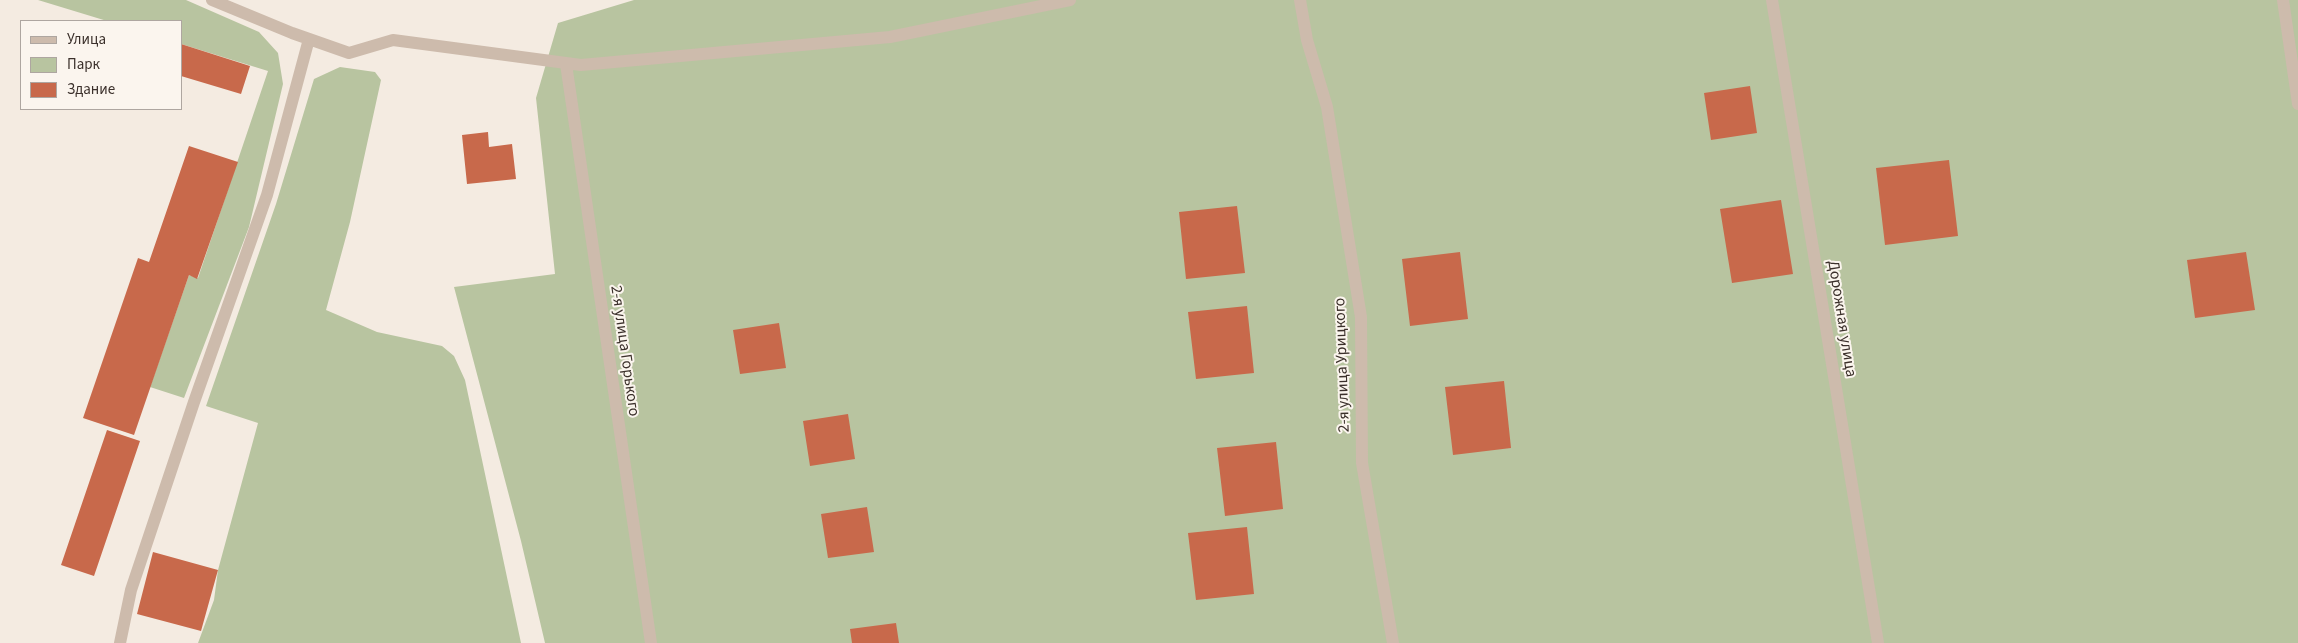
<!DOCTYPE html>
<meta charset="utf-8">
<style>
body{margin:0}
#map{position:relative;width:2298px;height:643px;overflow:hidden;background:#f4ebe1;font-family:"Source Sans 3",sans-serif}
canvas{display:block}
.legend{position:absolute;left:20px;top:20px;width:162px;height:90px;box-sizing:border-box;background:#fbf5ee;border:1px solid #aea6a0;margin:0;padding:6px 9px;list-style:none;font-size:15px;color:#3b302b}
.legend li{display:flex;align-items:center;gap:10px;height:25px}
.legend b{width:25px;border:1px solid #aea6a0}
</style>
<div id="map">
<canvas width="2298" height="643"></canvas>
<ul class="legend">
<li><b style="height:6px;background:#cdbbac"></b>Улица</li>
<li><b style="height:14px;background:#b8c4a0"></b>Парк</li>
<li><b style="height:14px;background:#c8694b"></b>Здание</li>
</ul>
</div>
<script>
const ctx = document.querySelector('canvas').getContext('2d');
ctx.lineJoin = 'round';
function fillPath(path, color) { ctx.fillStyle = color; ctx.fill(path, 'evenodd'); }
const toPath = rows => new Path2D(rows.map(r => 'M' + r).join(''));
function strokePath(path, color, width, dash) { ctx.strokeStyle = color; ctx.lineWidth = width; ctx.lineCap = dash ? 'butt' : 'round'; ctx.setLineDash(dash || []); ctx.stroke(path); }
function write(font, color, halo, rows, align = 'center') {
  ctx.font = font + ' "Source Sans 3",sans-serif'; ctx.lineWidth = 4; ctx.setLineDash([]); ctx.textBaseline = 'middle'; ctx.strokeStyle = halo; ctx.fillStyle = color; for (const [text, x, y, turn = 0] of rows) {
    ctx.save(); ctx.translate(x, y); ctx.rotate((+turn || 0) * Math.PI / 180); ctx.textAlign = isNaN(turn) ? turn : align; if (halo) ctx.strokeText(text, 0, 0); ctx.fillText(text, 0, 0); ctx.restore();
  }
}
const green = toPath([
 [38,0,186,0,259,32,278,53,283,84,249,227,184,398,150,387,189,275,198,278,268,71,181,44,181,21,107,21],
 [634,0,2298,0,2298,643,545,643,521,541,454,287,555,274,536,98,558,23],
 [340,67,375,72,381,80,350,222,326,310,377,332,442,346,454,356,465,380,521,643,198,643,214,600,218,570,258,423,206,406,276,204,314,79]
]);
const building = toPath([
 [181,44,250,66,241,94,181,76],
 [1750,86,1757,133,1711,140,1704,93],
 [488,132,489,147,512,144,516,179,467,184,462,135],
 [189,146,238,162,197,279,189,275,134,435,83,418,138,258,149,262],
 [1949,160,1958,236,1885,245,1876,168],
 [1781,200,1793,274,1732,283,1720,209],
 [1237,206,1245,273,1186,279,1179,212],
 [1460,252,1468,319,1410,326,1402,259],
 [2246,252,2255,310,2195,318,2187,260],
 [1247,306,1254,373,1196,379,1188,312],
 [779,323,786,368,740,374,733,330],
 [1504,381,1511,448,1453,455,1445,387],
 [848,414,855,459,810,466,803,421],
 [107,430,140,441,94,576,61,565],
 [1276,442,1283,509,1225,516,1217,448],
 [867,507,874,552,828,558,821,514],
 [1247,527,1254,594,1196,600,1188,533],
 [153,552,218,570,201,631,137,614],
 [896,623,899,643,852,643,850,629]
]);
const minor = toPath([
 [212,0,292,33,349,53,393,40,581,65,890,37,1070,0],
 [1300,0,1307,40,1327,107,1361,317,1362,463,1393,643],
 [1772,0,1878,643],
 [2283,0,2298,104],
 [566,64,651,643],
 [120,643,131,590,194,402,267,195,309,39]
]);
const streetNames = [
 ["Дорожная улица",1841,319,81],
 ["2-я улица Горького",624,351,82],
 ["2-я улица Урицкого",1343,365,-92]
];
fillPath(green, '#b8c4a0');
fillPath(building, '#c8694b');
strokePath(minor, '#cdbbac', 12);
write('16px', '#3b302b', '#fbf5ee', streetNames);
</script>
